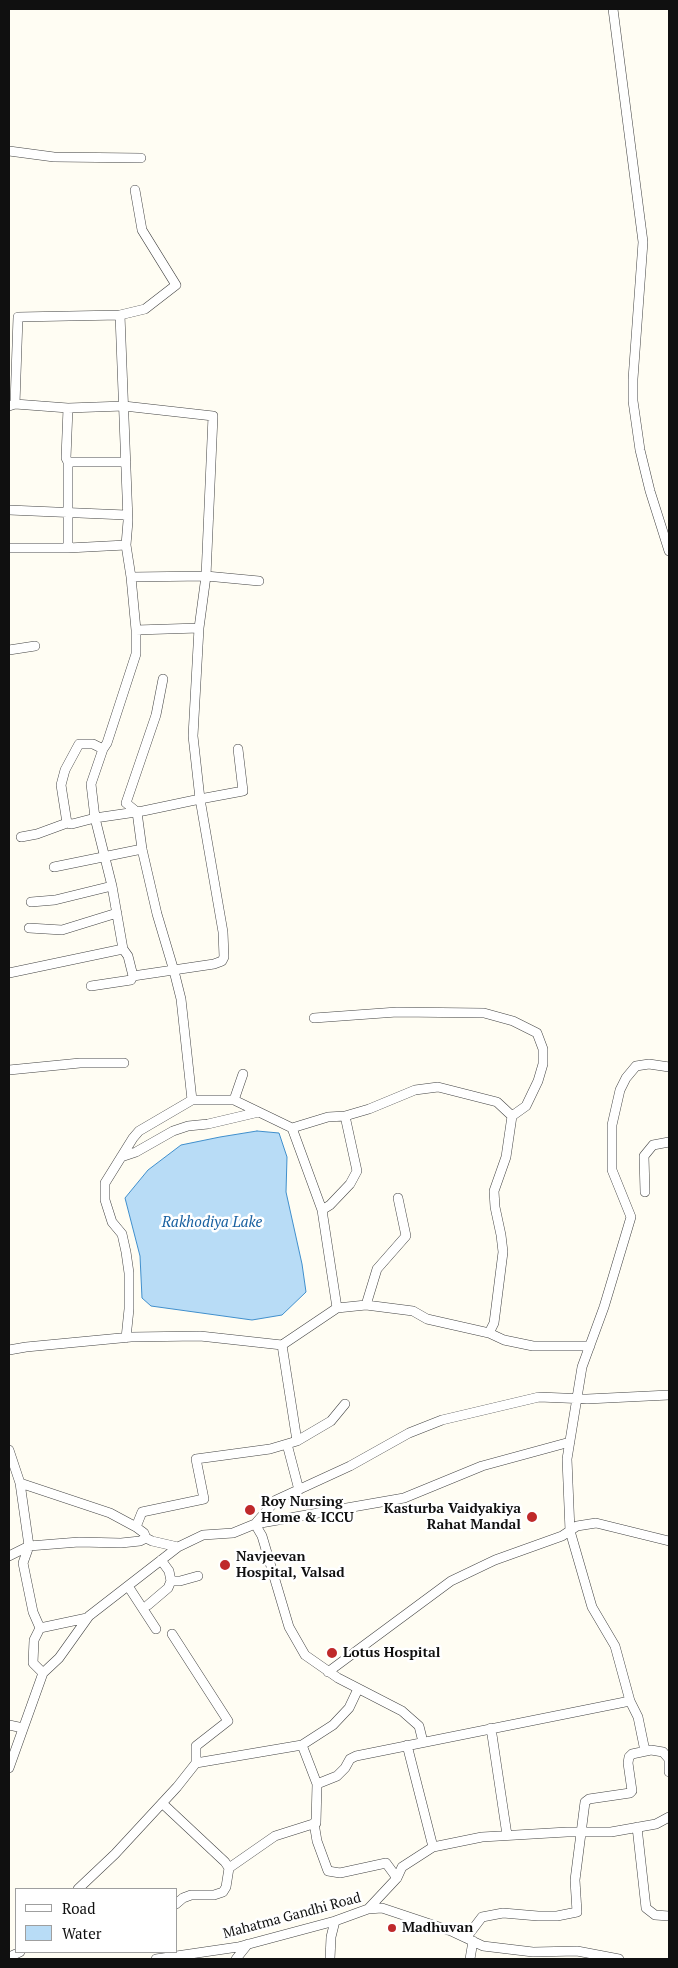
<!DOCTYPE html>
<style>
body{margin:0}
#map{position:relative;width:678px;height:1968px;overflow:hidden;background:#fffdf3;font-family:"PT Serif",serif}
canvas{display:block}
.frame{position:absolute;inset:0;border:10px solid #101010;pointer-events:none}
.legend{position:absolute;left:15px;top:1888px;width:162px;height:65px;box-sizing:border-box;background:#fff;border:1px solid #9f9f9f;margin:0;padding:6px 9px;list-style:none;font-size:15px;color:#101010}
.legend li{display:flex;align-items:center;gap:10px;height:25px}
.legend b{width:25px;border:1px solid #9f9f9f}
</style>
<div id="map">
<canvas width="678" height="1968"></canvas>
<div class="frame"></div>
<ul class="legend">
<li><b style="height:6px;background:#fff"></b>Road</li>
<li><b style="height:14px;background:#b8dcf6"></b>Water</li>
</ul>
</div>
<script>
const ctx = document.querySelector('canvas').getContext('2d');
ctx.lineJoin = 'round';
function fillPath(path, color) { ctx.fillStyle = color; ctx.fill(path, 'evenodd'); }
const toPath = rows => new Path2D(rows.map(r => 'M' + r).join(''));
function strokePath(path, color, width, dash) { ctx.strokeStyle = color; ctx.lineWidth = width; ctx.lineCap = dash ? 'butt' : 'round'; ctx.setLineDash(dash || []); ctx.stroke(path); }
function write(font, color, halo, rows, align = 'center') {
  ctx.font = font + ' "PT Serif",serif'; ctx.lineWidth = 5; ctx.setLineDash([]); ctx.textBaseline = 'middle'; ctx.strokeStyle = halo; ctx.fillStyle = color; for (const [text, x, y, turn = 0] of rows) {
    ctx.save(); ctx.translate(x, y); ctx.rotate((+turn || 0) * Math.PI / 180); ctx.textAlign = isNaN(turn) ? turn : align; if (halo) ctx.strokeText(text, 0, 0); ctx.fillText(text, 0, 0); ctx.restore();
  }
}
const water = toPath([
 [257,1131,279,1133,287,1157,286,1192,302,1264,306,1292,282,1315,252,1320,151,1306,142,1298,140,1256,125,1198,148,1170,181,1145,220,1137,257,1131]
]);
const minor = toPath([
 [613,9,643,242,633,379,633,401,640,450,650,491,669,551],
 [9,151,54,157,141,158],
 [120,315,145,309,176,285,142,230,135,190],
 [15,404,18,317,120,315,128,521,126,545,131,577,136,630,199,628],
 [9,406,15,404,68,408,124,406,213,416,206,576,199,628,193,736,200,799,243,791,238,749],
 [68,408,66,458,68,462,68,548],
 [68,462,126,462],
 [9,510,126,515],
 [9,548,68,548,126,545],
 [131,577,206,576,259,581],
 [9,650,35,646],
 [163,679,156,715,126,803,137,812,142,849,157,914,174,971,181,999,192,1100],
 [67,823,61,785,65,770,79,744,93,744,103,749],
 [21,837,37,834,67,823,72,824,95,818,143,811,200,799,223,932,224,957,222,961,214,964,133,976,131,980,91,986],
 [54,867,142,849],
 [31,902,55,900,112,886],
 [29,928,62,930,117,913],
 [9,973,123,949],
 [133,976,128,956,123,949,112,886,95,818,91,784,103,749,107,743,136,654,136,630],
 [314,1018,397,1012,484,1013,513,1021,537,1033,543,1049,543,1064,538,1081,526,1106,512,1116,506,1157,494,1191,495,1207,501,1235,503,1252,494,1323,489,1333],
 [9,1070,80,1063,124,1063],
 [234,1100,243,1074],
 [292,1128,322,1210,337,1308],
 [121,1157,136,1152,173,1131,188,1126,208,1124,259,1112],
 [645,1192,644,1156,653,1145,669,1142],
 [322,1210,330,1205,350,1184,357,1171,345,1116],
 [366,1305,377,1269,406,1236,398,1198],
 [126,1338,129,1309,129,1273,126,1252,122,1234,112,1222,105,1200,105,1183,133,1138,139,1131,192,1100,234,1100,292,1128,328,1117,345,1116,369,1109,415,1090,438,1087,497,1102,512,1116],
 [282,1345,297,1441,331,1421,345,1404],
 [9,1350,26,1347,131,1337,200,1336,282,1345,337,1308,366,1305,413,1311,427,1319,489,1333,504,1340,533,1346,590,1346],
 [287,1444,299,1490],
 [9,1450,20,1483,29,1546,23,1563,33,1612,40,1628,87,1618],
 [20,1483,110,1513,136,1527,144,1533,146,1538,152,1541,178,1547],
 [255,1524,276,1500,350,1466,409,1433,442,1420,539,1397,587,1399,669,1395],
 [255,1524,262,1536,289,1627,305,1655,338,1678,402,1711,419,1726,423,1742],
 [136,1527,142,1512,204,1499,196,1459,270,1449,297,1441],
 [9,1556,29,1546,79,1542,121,1543,140,1541,146,1538],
 [171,1581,180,1581,198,1576],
 [128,1586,156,1629],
 [148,1605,168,1588,171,1581,169,1571,161,1560],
 [40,1628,34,1640,33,1663,43,1673],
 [328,1672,451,1581,495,1560,562,1536,577,1526,596,1523,669,1541],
 [9,1725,23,1728],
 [491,1728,507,1835],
 [407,1745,433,1847],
 [645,1751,638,1717,630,1701,615,1646,592,1607,570,1531,567,1459,582,1367,604,1307,631,1217,612,1170,612,1125,620,1090,626,1078,636,1066,649,1064,669,1067],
 [196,1763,302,1745,333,1725,349,1708,358,1689],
 [9,1768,43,1673,59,1658,89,1616,178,1547,203,1535,233,1533,255,1524,404,1498,482,1466,570,1442],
 [317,1784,337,1776,345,1768,350,1759,356,1756,630,1701],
 [162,1803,225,1862,229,1868,226,1887,223,1892,214,1895,191,1895,183,1898,176,1904],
 [314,1823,317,1841,328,1871,340,1873,386,1863,397,1878],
 [637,1827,646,1908,655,1915,669,1916],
 [229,1868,275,1836,316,1823,317,1784,302,1745],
 [78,1889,115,1854,177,1787,196,1763,196,1746,228,1721,172,1634],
 [368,1909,397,1878,402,1867,433,1847,482,1837,567,1832,611,1832,656,1824,669,1817],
 [466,1938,482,1917,503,1913,538,1916,557,1916,577,1912,575,1880,585,1802,589,1799,630,1793,632,1791,628,1763,629,1757,632,1754,651,1750,663,1752,669,1759,669,1772],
 [9,1957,20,1952],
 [156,1959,238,1947,335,1921,368,1909,382,1908,451,1931,483,1946,533,1952,577,1951,619,1959],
 [236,1959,248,1944],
 [330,1959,331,1937,335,1921],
 [470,1959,473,1941]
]);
const markers = [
 [250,1510,6,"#bf292a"],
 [532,1517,6,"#bf292a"],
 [225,1565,6,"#bf292a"],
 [332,1653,6,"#bf292a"],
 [392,1928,5,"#bf292a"]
];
const poiNames = [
 ["Roy Nursing",261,1502],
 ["Home & ICCU",261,1518],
 ["Kasturba Vaidyakiya",521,1509,"right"],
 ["Rahat Mandal",521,1525,"right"],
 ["Navjeevan",236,1557],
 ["Hospital, Valsad",236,1573],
 ["Lotus Hospital",343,1653],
 ["Madhuvan",402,1928]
];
const streetNames = [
 ["Mahatma Gandhi Road",292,1916,-15]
];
const waterNames = [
 ["Rakhodiya Lake",212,1223]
];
fillPath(water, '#b8dcf6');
strokePath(water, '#408fcc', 1);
strokePath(minor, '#434343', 10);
strokePath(minor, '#fff', 9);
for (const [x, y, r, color] of markers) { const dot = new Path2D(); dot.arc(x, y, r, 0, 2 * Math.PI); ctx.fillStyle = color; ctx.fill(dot); strokePath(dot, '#fff', 2); }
write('bold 14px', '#101010', '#fff', poiNames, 'left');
write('14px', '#101010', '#fff', streetNames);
write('italic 15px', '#1961a1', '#fff', waterNames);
</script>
